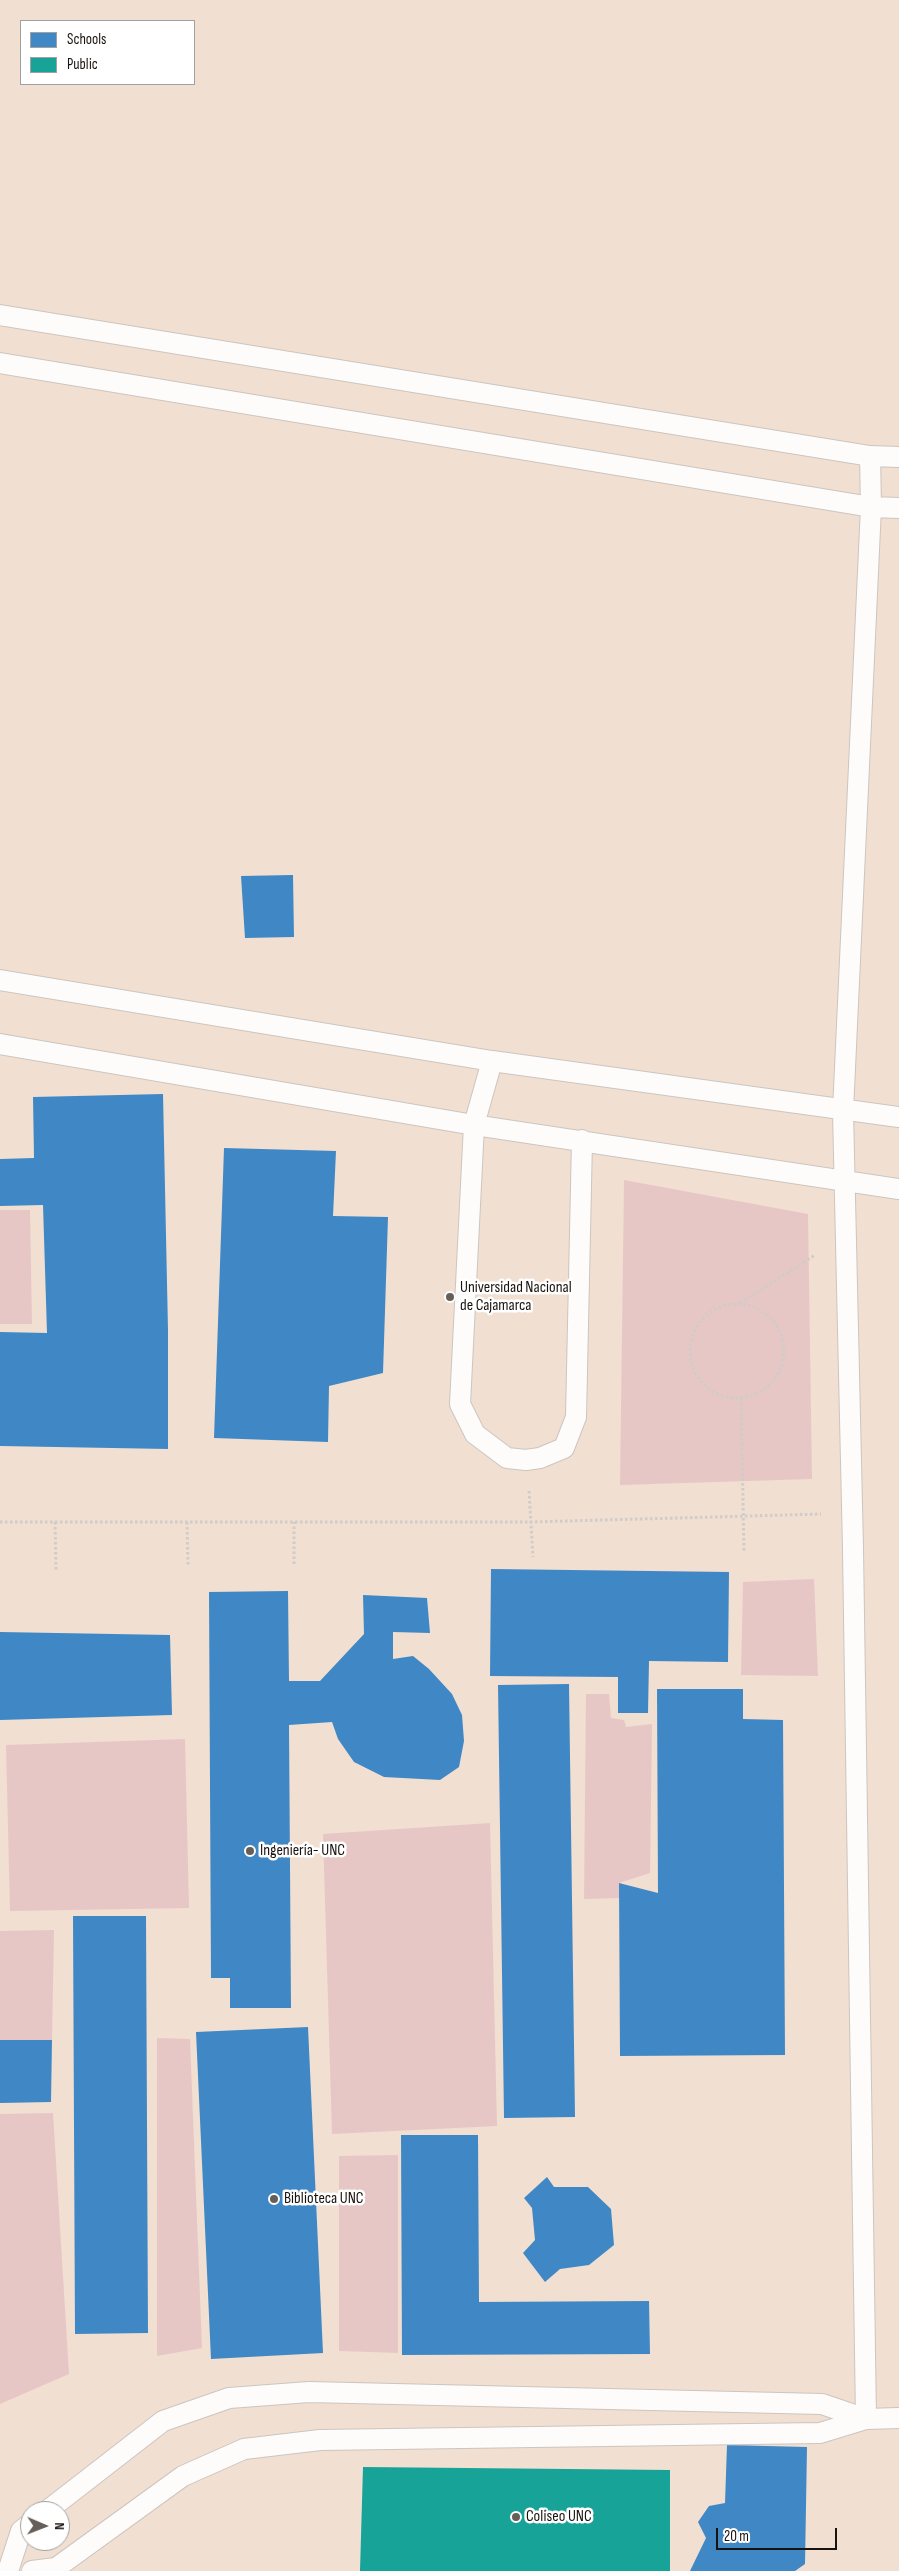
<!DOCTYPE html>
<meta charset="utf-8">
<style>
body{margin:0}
#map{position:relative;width:899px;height:2571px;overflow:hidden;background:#f3e9e2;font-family:"Sofia Sans Condensed",sans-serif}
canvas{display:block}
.legend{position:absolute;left:20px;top:20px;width:175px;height:65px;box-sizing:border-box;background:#fff;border:1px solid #a3a19f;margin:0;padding:6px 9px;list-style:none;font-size:15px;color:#19130f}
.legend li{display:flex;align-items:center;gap:10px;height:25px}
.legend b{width:25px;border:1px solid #a3a19f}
.north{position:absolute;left:20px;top:2501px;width:50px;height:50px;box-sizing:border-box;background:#fff;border:1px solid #a3a19f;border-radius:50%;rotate:91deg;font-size:14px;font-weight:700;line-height:20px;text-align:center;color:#19130f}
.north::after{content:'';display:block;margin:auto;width:18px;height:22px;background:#655e59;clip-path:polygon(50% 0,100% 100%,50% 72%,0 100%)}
.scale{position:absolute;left:716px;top:2528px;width:121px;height:22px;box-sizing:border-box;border:2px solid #19130f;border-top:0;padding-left:6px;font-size:15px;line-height:18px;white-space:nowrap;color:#19130f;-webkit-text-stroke:4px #fff;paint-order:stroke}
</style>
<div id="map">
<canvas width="899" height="2571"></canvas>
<ul class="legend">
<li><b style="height:14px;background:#3f88c5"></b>Schools</li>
<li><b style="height:14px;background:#17a398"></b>Public</li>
</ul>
<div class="north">N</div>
<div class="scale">20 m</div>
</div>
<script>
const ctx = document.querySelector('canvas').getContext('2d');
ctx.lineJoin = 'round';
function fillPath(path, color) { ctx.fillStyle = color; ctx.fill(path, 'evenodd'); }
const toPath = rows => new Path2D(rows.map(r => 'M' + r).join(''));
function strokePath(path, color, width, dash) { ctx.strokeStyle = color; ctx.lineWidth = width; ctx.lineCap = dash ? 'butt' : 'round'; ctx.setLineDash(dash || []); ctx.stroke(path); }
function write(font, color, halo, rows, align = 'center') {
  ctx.font = font + ' "Sofia Sans Condensed",sans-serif'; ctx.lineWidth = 5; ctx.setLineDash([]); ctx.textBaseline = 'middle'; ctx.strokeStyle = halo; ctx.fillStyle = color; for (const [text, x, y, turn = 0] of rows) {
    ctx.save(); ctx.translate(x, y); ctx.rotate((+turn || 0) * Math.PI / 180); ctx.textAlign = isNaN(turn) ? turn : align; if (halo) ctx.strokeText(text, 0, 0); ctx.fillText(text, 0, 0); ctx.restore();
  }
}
const built = toPath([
 [0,0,899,0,899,2571,0,2571],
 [21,21,194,21,194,84,21,84],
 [30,2511,60,2511,60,2541,30,2541]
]);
const green = toPath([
 [624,1180,808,1214,812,1479,620,1485],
 [0,1210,30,1210,32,1324,0,1324],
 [814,1579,818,1676,741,1675,743,1582],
 [586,1694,609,1694,611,1718,624,1720,626,1727,652,1724,650,1873,619,1883,620,1898,584,1899],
 [185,1739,189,1908,10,1911,6,1745],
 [490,1823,497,2126,332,2134,323,1834],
 [54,1930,52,2040,0,2040,0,1931],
 [157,2038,190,2039,202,2348,157,2356],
 [53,2113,69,2374,0,2404,0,2114],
 [398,2155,398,2353,339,2351,339,2156]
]);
const schools = toPath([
 [293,875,294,937,245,938,241,876],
 [163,1094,168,1330,168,1449,0,1446,0,1332,47,1333,43,1205,0,1206,0,1159,34,1158,33,1097],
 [224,1148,336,1151,333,1216,388,1217,383,1373,329,1386,328,1442,214,1438],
 [491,1569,729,1572,728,1662,649,1661,648,1713,618,1713,618,1677,490,1676],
 [288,1591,289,1681,320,1681,364,1634,363,1595,427,1598,430,1633,393,1632,393,1659,413,1656,429,1669,452,1694,462,1715,464,1741,459,1767,440,1780,384,1777,354,1762,338,1739,332,1722,289,1725,291,2008,230,2008,230,1978,211,1978,209,1592],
 [0,1632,170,1635,172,1715,0,1720],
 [569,1684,575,2117,504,2118,498,1685],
 [657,1689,743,1689,743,1719,783,1720,785,2055,620,2056,619,1883,658,1893],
 [73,1916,146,1916,148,2333,75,2334],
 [308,2027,323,2353,211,2359,196,2032],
 [0,2040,52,2040,51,2102,0,2103],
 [401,2135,478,2135,479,2302,649,2301,650,2354,402,2355],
 [547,2177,554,2187,588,2187,611,2209,614,2245,589,2265,560,2269,545,2282,523,2253,535,2240,532,2208,524,2198],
 [727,2445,807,2447,805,2564,795,2571,690,2571,706,2538,698,2522,709,2506,725,2503]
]);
const public = toPath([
 [363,2467,670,2470,670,2571,360,2571]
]);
const path = toPath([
 [740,1303,815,1255],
 '690 1351a47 47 0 1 1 94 0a47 47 0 1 1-94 0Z',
 [741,1398,744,1552],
 [529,1491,533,1557],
 [0,1522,532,1522,821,1514],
 [55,1522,56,1570],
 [187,1522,188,1567],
 [294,1564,294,1522]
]);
const service = toPath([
 [0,315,870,456,899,457],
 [0,363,871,507,899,508],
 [0,980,492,1061,899,1117],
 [0,1044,474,1125,899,1189],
 [492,1061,474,1125,460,1404,475,1434,507,1458,526,1460,540,1458,564,1448,576,1417,582,1140],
 [866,2419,853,1549,843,1111,871,507,870,456],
 [47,2511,163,2421,229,2398,309,2392,822,2404,866,2419],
 [8,2571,21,2531,30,2524],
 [32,2571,56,2568,183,2476,244,2449,320,2440,820,2433,866,2419,899,2418]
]);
const markers = [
 [450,1297,5,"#655e59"],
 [250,1851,5,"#655e59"],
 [274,2199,5,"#655e59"],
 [516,2517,5,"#655e59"]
];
const poiNames = [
 ["Universidad Nacional",460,1288],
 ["de Cajamarca",460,1306],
 ["Ingeniería- UNC",260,1851],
 ["Biblioteca UNC",284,2199],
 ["Coliseo UNC",526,2517]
];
fillPath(built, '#f1dfd2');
fillPath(green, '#e7c7c6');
fillPath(schools, '#3f88c5');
fillPath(public, '#17a398');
strokePath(service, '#cdc5bf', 22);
strokePath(path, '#cfccca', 3, [2.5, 2.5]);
strokePath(service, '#fdfcfb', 20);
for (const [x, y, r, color] of markers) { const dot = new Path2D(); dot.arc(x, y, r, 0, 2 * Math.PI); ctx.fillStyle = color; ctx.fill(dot); strokePath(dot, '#fff', 2); }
write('16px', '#19130f', '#fff', poiNames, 'left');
</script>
